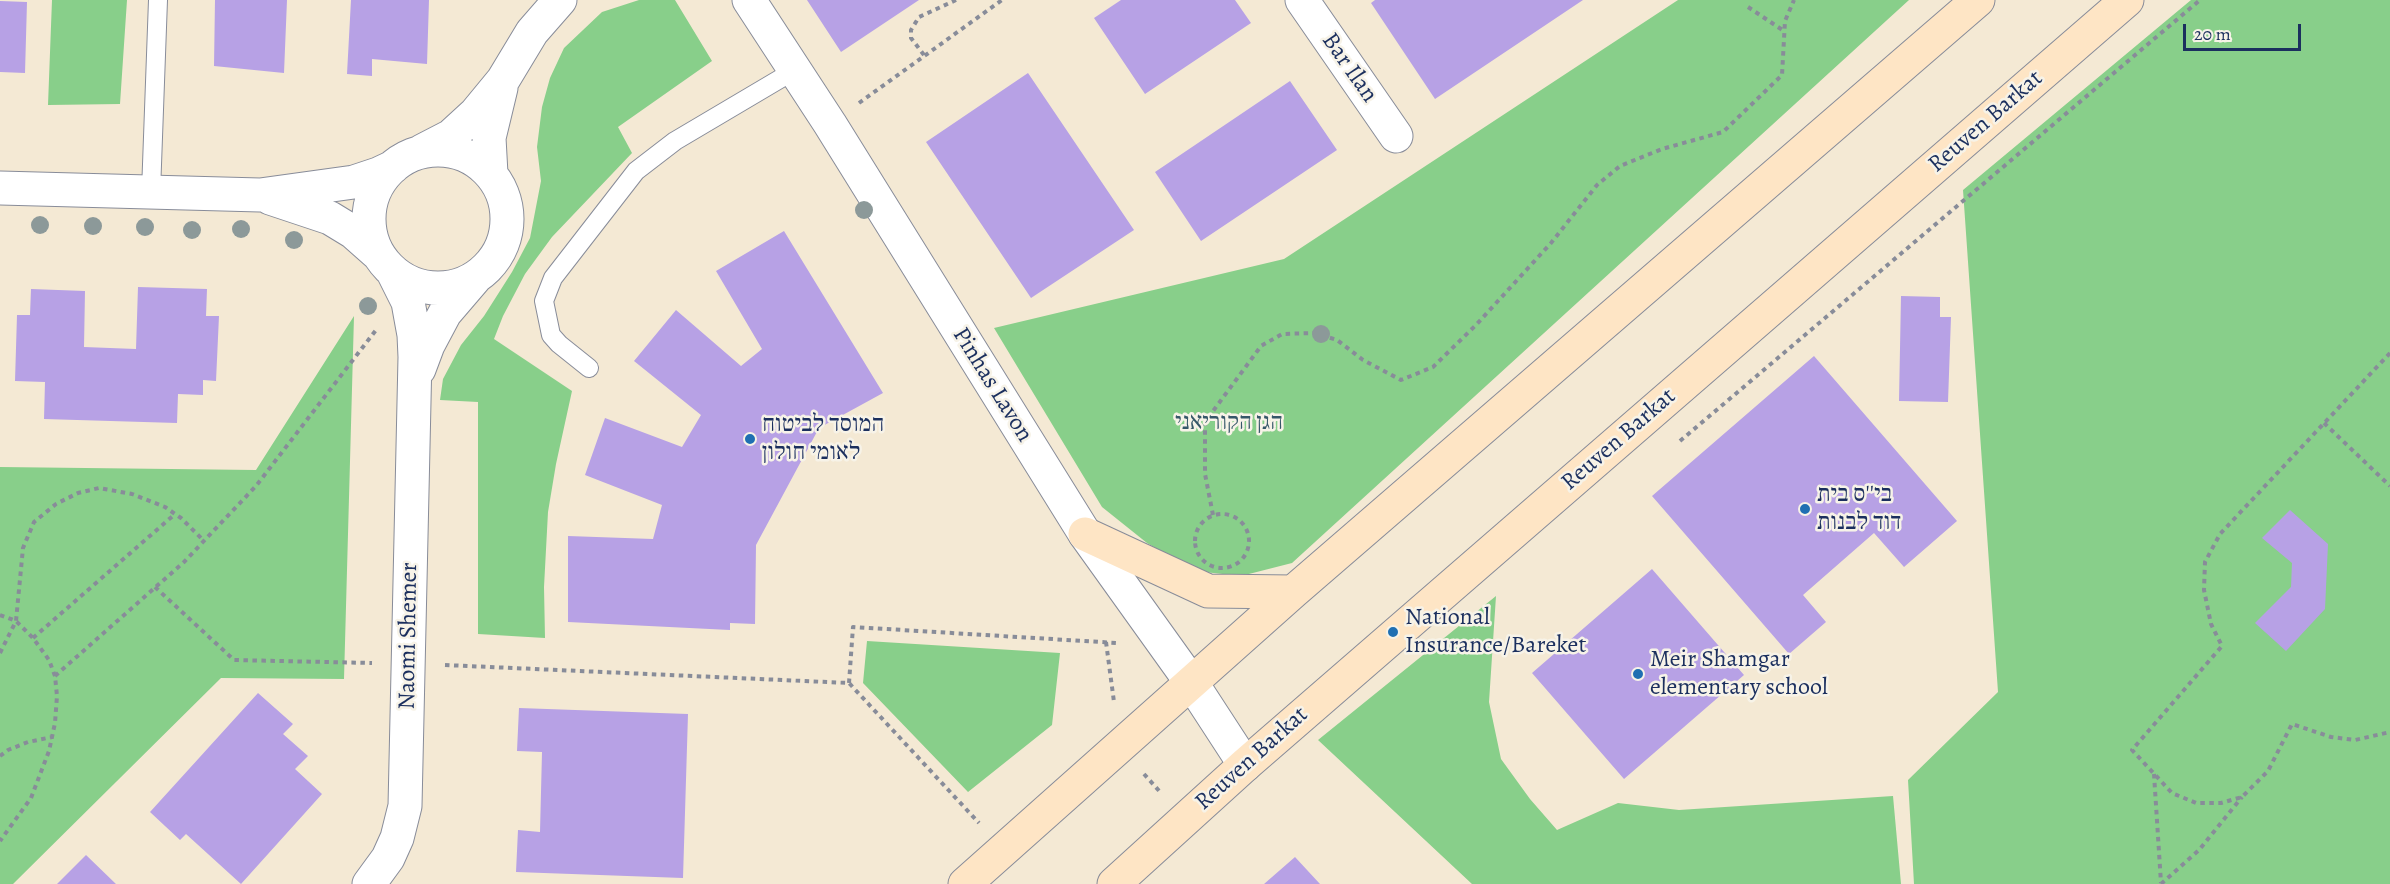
<!DOCTYPE html>
<meta charset="utf-8">
<style>
body{margin:0}
#map{position:relative;width:2390px;height:884px;overflow:hidden;background:#f4e9d4;font-family:Alegreya,serif}
canvas{display:block}
.scale{position:absolute;left:2183px;top:24px;width:118px;height:27px;box-sizing:border-box;border:3px solid #1b2f5e;border-top:0;padding-left:8px;font-size:18px;line-height:21px;white-space:nowrap;color:#1b2f5e;-webkit-text-stroke:4px #f7f3e8;paint-order:stroke}
</style>
<div id="map">
<canvas width="2390" height="884"></canvas>
<div class="scale">20 m</div>
</div>
<script>
const ctx = document.querySelector('canvas').getContext('2d');
ctx.lineJoin = 'round';
function fillPath(path, color) { ctx.fillStyle = color; ctx.fill(path, 'evenodd'); }
const toPath = rows => new Path2D(rows.map(r => 'M' + r).join(''));
function strokePath(path, color, width, dash) { ctx.strokeStyle = color; ctx.lineWidth = width; ctx.lineCap = dash ? 'butt' : 'round'; ctx.setLineDash(dash || []); ctx.stroke(path); }
function write(font, color, halo, rows, align = 'center') {
  ctx.font = font + ' Alegreya,"Frank Ruhl Libre",serif'; ctx.lineWidth = 5; ctx.setLineDash([]); ctx.textBaseline = 'middle'; ctx.strokeStyle = halo; ctx.fillStyle = color; for (const [text, x, y, turn = 0] of rows) {
    ctx.save(); ctx.translate(x, y); ctx.rotate((+turn || 0) * Math.PI / 180); ctx.textAlign = isNaN(turn) ? turn : align; if (halo) ctx.strokeText(text, 0, 0); ctx.fillText(text, 0, 0); ctx.restore();
  }
}
const green = toPath([
 [52,0,127,0,120,104,48,105],
 [639,0,675,0,712,61,618,127,632,153,552,237,525,274,503,316,494,339,572,391,556,464,548,512,544,587,545,638,478,634,478,402,440,400,443,379,461,345,484,316,512,272,530,238,541,181,537,147,542,107,550,78,564,48,602,12],
 [1678,0,1909,0,1292,563,1241,576,1195,571,1147,543,1102,507,994,328,1284,259],
 [2191,0,2390,0,2390,884,1914,884,1908,780,1998,692,1963,190],
 [354,316,344,679,221,678,13,884,0,884,0,467,256,470],
 [1496,596,1489,702,1501,759,1530,799,1557,830,1618,803,1679,810,1893,796,1901,884,1472,884,1318,740],
 [867,641,1060,653,1052,725,968,792,863,683]
]);
const building = toPath([
 [215,0,287,0,284,73,214,66],
 [351,0,429,0,427,64,372,59,372,76,347,74],
 [807,0,919,0,841,52],
 [1121,0,1235,0,1251,23,1145,94,1094,18],
 [1375,0,1583,0,1435,99,1371,3],
 [0,1,27,2,25,73,0,72],
 [1028,73,1134,230,1031,298,926,142],
 [1290,81,1337,150,1201,241,1155,172],
 [784,231,883,393,819,428,756,545,755,624,730,623,730,630,568,622,568,536,653,539,662,505,585,475,605,418,682,447,701,415,634,361,676,310,741,366,762,349,716,271],
 [138,287,207,289,206,316,219,316,216,381,203,380,203,395,178,394,177,423,44,419,45,382,15,381,17,315,30,315,31,289,85,291,84,347,136,349],
 [1901,296,1940,297,1940,317,1951,317,1948,402,1899,401],
 [1814,356,1957,521,1904,567,1874,533,1803,595,1826,622,1789,654,1652,496],
 [2290,510,2328,544,2325,609,2286,651,2255,623,2291,587,2292,563,2262,538],
 [1652,569,1744,675,1624,779,1532,673],
 [258,693,293,724,283,734,308,756,295,769,322,794,241,884,186,834,180,840,150,812],
 [519,708,688,714,683,878,516,872,518,830,540,832,542,752,517,751],
 [86,855,116,884,57,884],
 [1295,857,1320,884,1264,884]
]);
const path = toPath([
 [1748,7,1784,31],
 [924,55,911,38,911,30,919,17,956,0],
 [859,103,1002,0],
 [2390,353,2220,534,2205,562,2204,590,2211,624,2222,646,2132,750,2172,793,2196,803,2221,803,2242,797,2268,771,2292,724,2331,737,2355,740,2390,732],
 [2324,423,2390,486],
 [1680,441,2200,0],
 '1195 541a27 27 0 1 1 54 0a27 27 0 1 1-54 0Z',
 [1213,515,1205,474,1205,422,1261,346,1282,334,1315,333,1337,340,1363,360,1401,380,1433,367,1476,325,1551,243,1597,185,1620,166,1662,149,1723,132,1782,75,1785,21,1794,0],
 [155,587,234,660,372,663],
 [0,615,16,621,33,638,49,660,55,676,57,696,55,723,49,751,31,798,0,841],
 [33,638,175,514],
 [1106,642,1114,702],
 [0,653,16,621,23,548,34,522,56,504,78,493,99,488,132,494,165,507,181,518,204,541],
 [445,665,849,683,979,823],
 [55,676,184,562,256,486,376,330],
 [849,683,853,627,1117,643],
 [0,756,8,750,28,742,52,737],
 [1144,774,1161,793],
 [2154,774,2161,883],
 [2161,884,2199,850,2242,797]
]);
const lane = toPath([
 [151,192,158,0],
 [589,368,559,344,551,335,544,301,553,278,636,171,675,141,795,70]
]);
const street = toPath([
 [749,0,830,124,1085,534,1191,682,1245,765],
 [1302,0,1396,136],
 '369 219a69 69 0 1 1 138 0a69 69 0 1 1-138 0Z',
 [422,151,451,136,475,114,503,80,532,32,560,0],
 [491,174,489,138,501,88],
 [0,188,260,195,354,182,378,174,393,167],
 [270,198,330,218,353,232,379,255],
 [419,369,428,345,445,313,475,278],
 [369,884,388,858,397,838,405,806,415,357,414,335,408,302,393,272]
]);
const secondary = toPath([
 [1085,534,1208,591,1293,592],
 [965,884,1293,592,1978,0],
 [1114,884,1245,765,2127,0]
]);
const trees = [
 [864,210],
 [40,225],
 [93,226],
 [145,227],
 [241,229],
 [192,230],
 [294,240],
 [368,306],
 [1321,334]
];
const markers = [
 [750,439,6,"#1f6fb2"],
 [1805,509,6,"#1f6fb2"],
 [1393,632,6,"#1f6fb2"],
 [1638,674,6,"#1f6fb2"]
];
const streetNames = [
 ["Bar Ilan",1349,68,55],
 ["Reuven Barkat",1986,122,-41],
 ["Pinhas Lavon",992,385,58],
 ["Reuven Barkat",1619,440,-41],
 ["Naomi Shemer",409,636,-89],
 ["Reuven Barkat",1252,759,-42]
];
const parkNames = [
 ["הגן הקוריאני",1229,423]
];
const poiNames = [
 ["המוסד לביטוח",762,425],
 ["לאומי חולון",762,453],
 ["בי''ס בית",1817,495],
 ["דוד לבנות",1817,523],
 ["National",1405,618],
 ["Insurance/Bareket",1405,646],
 ["Meir Shamgar",1650,660],
 ["elementary school",1650,688]
];
fillPath(green, '#88cf8a');
fillPath(building, '#b7a1e5');
strokePath(lane, '#888c99', 20);
strokePath(street, '#888c99', 35);
strokePath(secondary, '#888c99', 35);
strokePath(path, '#888c99', 4, [4.5, 4.5]);
strokePath(lane, '#fff', 18);
strokePath(street, '#fff', 33);
strokePath(secondary, '#fee5c5', 33);
ctx.fillStyle = '#8c9999';
for (const [x, y] of trees) { ctx.beginPath(); ctx.arc(x, y, 9, 0, 2 * Math.PI); ctx.fill(); }
for (const [x, y, r, color] of markers) { const dot = new Path2D(); dot.arc(x, y, r, 0, 2 * Math.PI); ctx.fillStyle = color; ctx.fill(dot); strokePath(dot, '#f7f3e8', 2); }
write('24px', '#1b2f5e', '#f7f3e8', streetNames);
write('24px', '#365769', '#f7f3e8', parkNames);
write('24px', '#1b2f5e', '#f7f3e8', poiNames, 'left');
</script>
